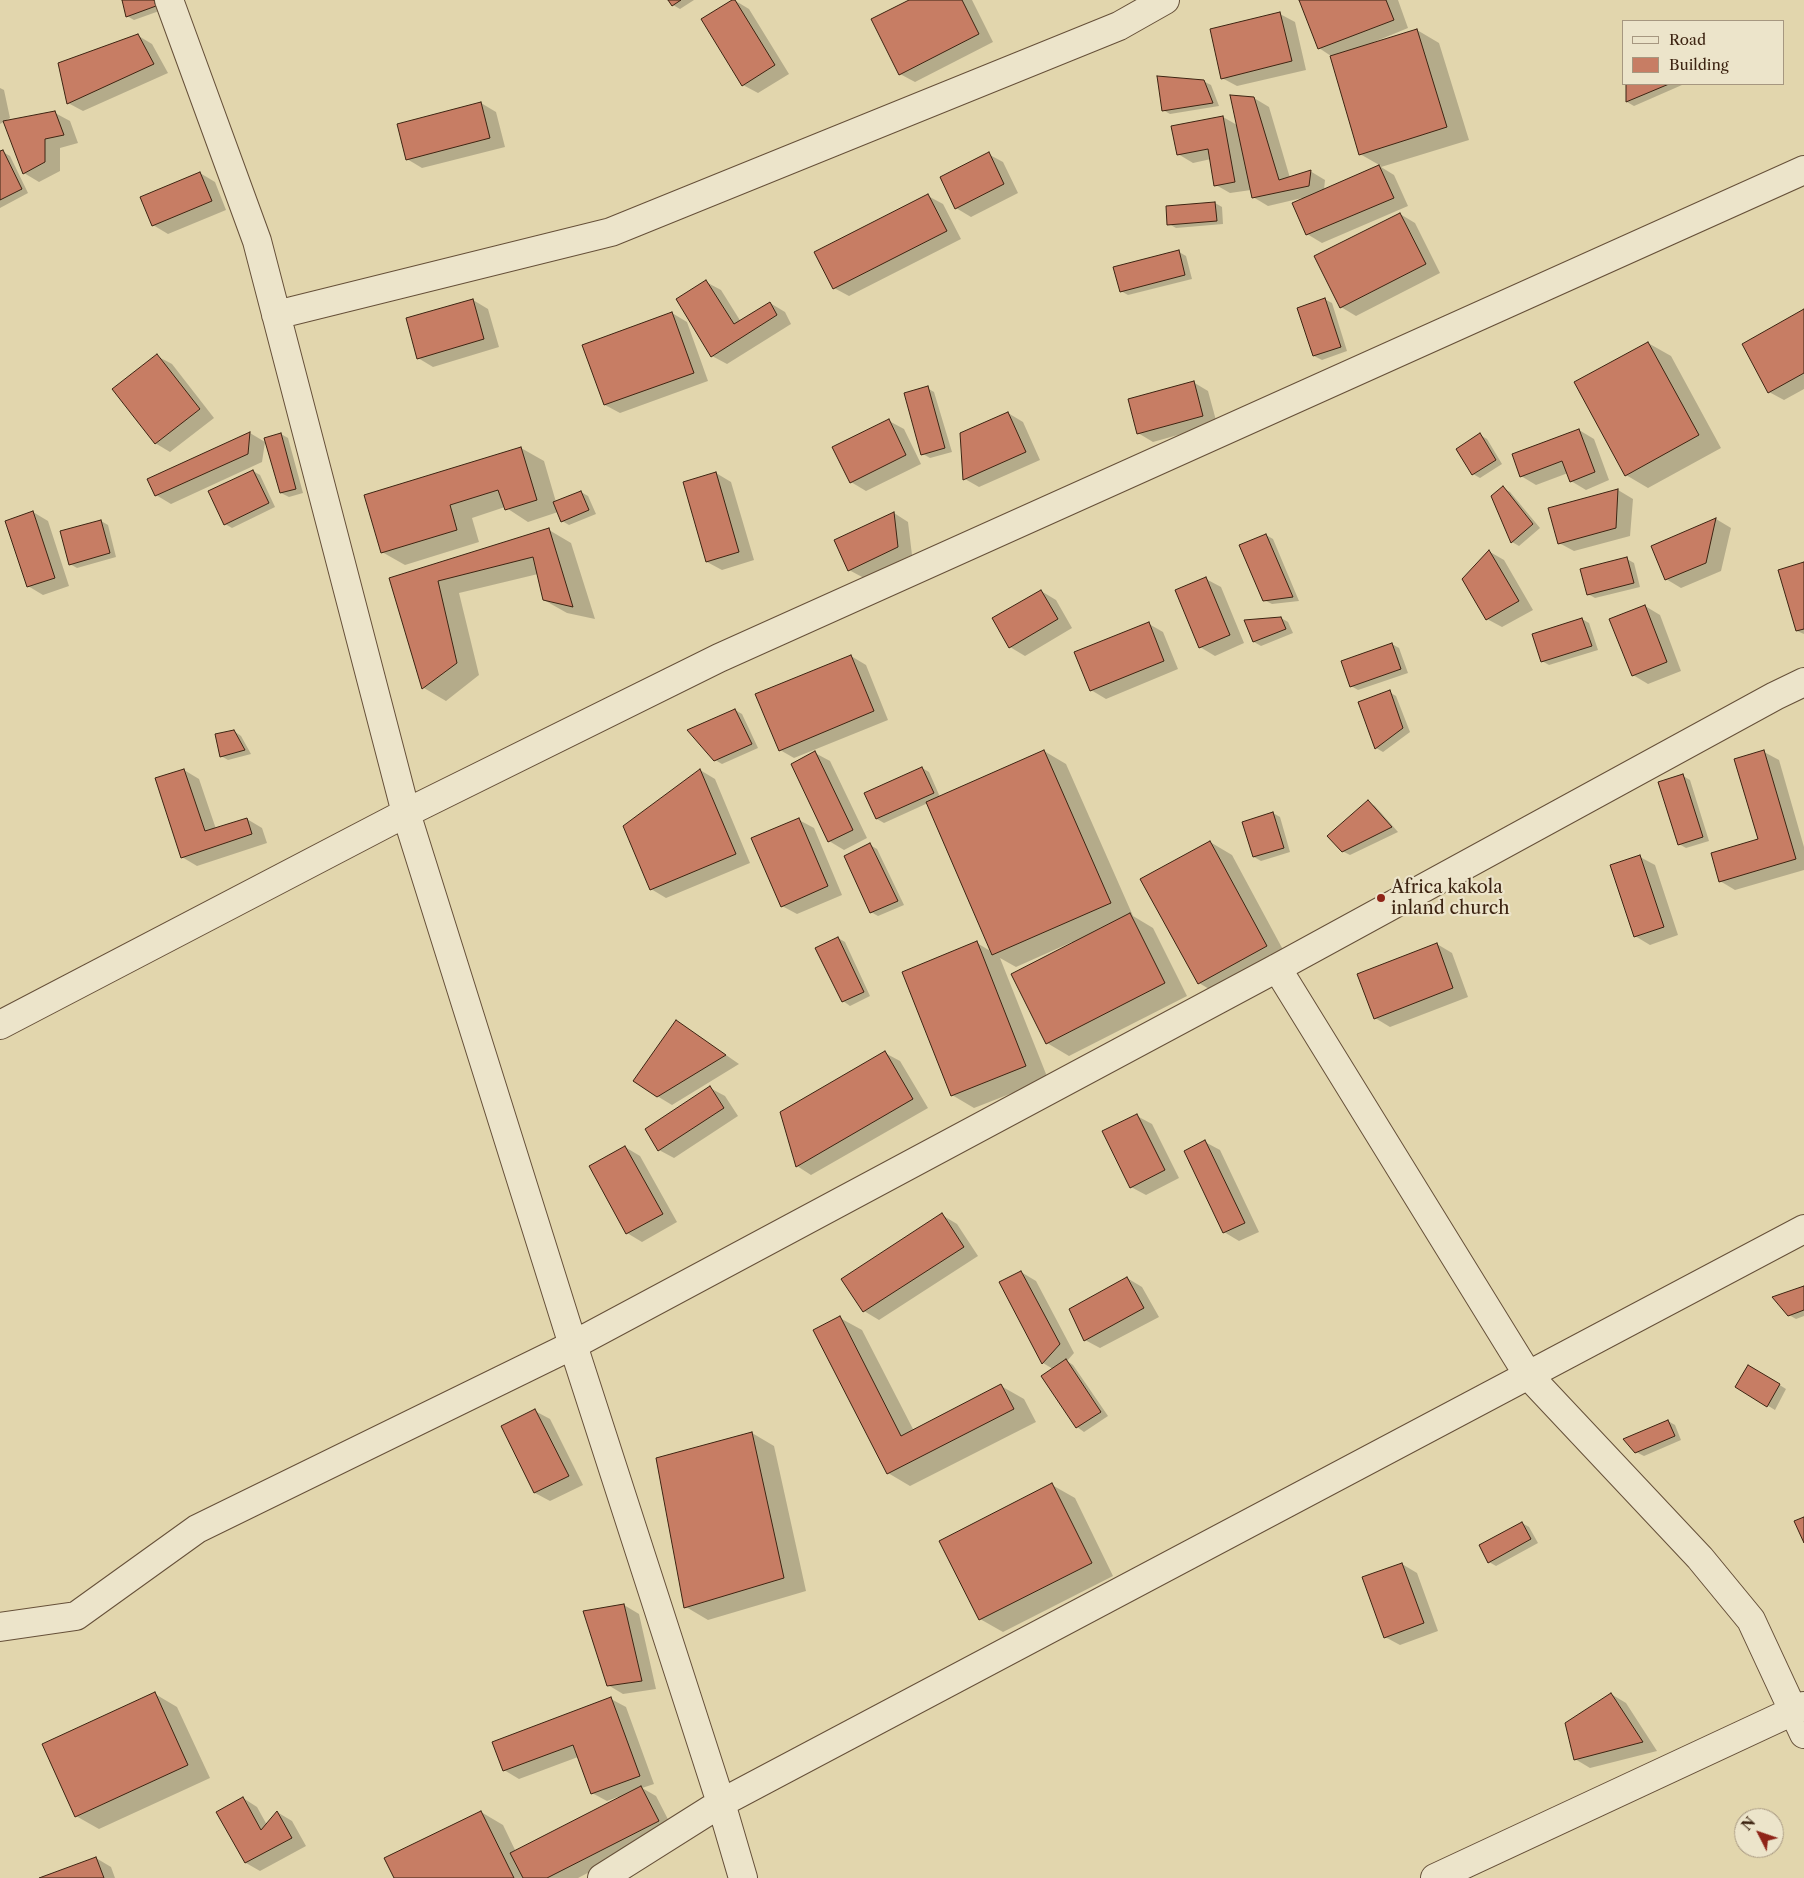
<!DOCTYPE html>
<style>
body{margin:0}
#map{position:relative;width:1804px;height:1878px;overflow:hidden;background:#e2d6ad;font-family:"Libre Caslon Text",serif}
canvas{display:block}
.legend{position:absolute;left:1622px;top:20px;width:162px;height:65px;box-sizing:border-box;background:#ece4ca;border:1px solid #a69780;margin:0;padding:6px 9px;list-style:none;font-size:15px;color:#3d2412}
.legend li{display:flex;align-items:center;gap:10px;height:25px}
.legend b{width:25px;border:1px solid #a69780}
.north{position:absolute;left:1734px;top:1808px;width:50px;height:50px;box-sizing:border-box;background:#ece4ca;border:1px solid #a69780;border-radius:50%;rotate:311deg;font-size:14px;font-weight:700;line-height:20px;text-align:center;color:#3d2412}
.north::after{content:'';display:block;margin:auto;width:18px;height:22px;background:#8f2418;clip-path:polygon(50% 0,100% 100%,50% 72%,0 100%)}
</style>
<div id="map">
<canvas width="1804" height="1878"></canvas>
<ul class="legend">
<li><b style="height:6px;background:#ece4ca"></b>Road</li>
<li><b style="height:14px;background:#c77d64"></b>Building</li>
</ul>
<div class="north">N</div>
</div>
<script>
const ctx = document.querySelector('canvas').getContext('2d');
ctx.lineJoin = 'round';
function fillPath(path, color) { ctx.fillStyle = color; ctx.fill(path, 'evenodd'); }
const toPath = rows => new Path2D(rows.map(r => 'M' + r).join(''));
function strokePath(path, color, width, dash) { ctx.strokeStyle = color; ctx.lineWidth = width; ctx.lineCap = dash ? 'butt' : 'round'; ctx.setLineDash(dash || []); ctx.stroke(path); }
function write(font, color, halo, rows, align = 'center') {
  ctx.font = font + ' "Libre Caslon Text",serif'; ctx.lineWidth = 4.5; ctx.setLineDash([]); ctx.textBaseline = 'middle'; ctx.strokeStyle = halo; ctx.fillStyle = color; for (const [text, x, y, turn = 0] of rows) {
    ctx.save(); ctx.translate(x, y); ctx.rotate((+turn || 0) * Math.PI / 180); ctx.textAlign = isNaN(turn) ? turn : align; if (halo) ctx.strokeText(text, 0, 0); ctx.fillText(text, 0, 0); ctx.restore();
  }
}
const shadow = toPath([
 [123,0,160,0,162,10,134,20,127,16],
 [670,0,694,0,680,9,673,5],
 [734,0,749,9,789,74,758,93,743,85],
 [912,0,972,0,993,42,915,82,900,74],
 [1300,0,1398,0,1408,28,1374,42,1374,44,1417,30,1439,43,1469,140,1381,167,1394,175,1408,206,1322,243,1307,234,1302,198,1268,206,1253,197,1251,190,1230,193,1216,185,1211,159,1193,163,1178,154,1223,117,1237,125,1254,98,1269,107,1290,178,1310,171,1325,180,1324,190,1381,166,1360,154,1331,56,1319,48],
 [1280,14,1295,22,1306,70,1237,86,1222,78],
 [137,35,152,44,168,73,83,111,68,103],
 [1203,81,1211,85,1219,106,1170,114,1163,110],
 [1627,84,1681,84,1682,85,1634,106,1627,102],
 [0,88,4,90,10,118,0,124],
 [481,103,496,112,505,147,422,168,407,159],
 [55,113,70,121,78,143,60,148,60,171,39,182,24,173],
 [0,152,3,152,10,156,28,193,0,208],
 [988,154,1003,162,1018,193,971,217,956,208,941,178],
 [200,173,215,182,226,210,168,234,153,225],
 [928,196,943,204,961,239,849,296,834,288],
 [1215,203,1222,207,1223,224,1176,228,1169,224],
 [1400,214,1415,223,1440,273,1356,316,1341,307],
 [1179,252,1186,256,1192,279,1128,295,1121,291],
 [706,282,721,290,741,322,770,303,785,312,791,324,727,364,712,356],
 [1324,299,1332,303,1347,351,1322,360,1314,356,1299,308],
 [473,300,488,309,499,347,433,367,418,358],
 [1804,311,1804,389,1784,400,1769,392],
 [672,313,687,322,708,381,620,413,605,405],
 [1648,343,1671,356,1721,448,1648,488,1626,475],
 [157,356,172,364,214,418,170,452,155,443],
 [1193,382,1208,391,1217,424,1153,442,1138,433],
 [927,388,934,392,952,452,930,458,923,454],
 [1008,413,1023,422,1040,460,979,487,965,479],
 [889,421,904,429,921,464,866,491,851,482],
 [1579,430,1594,439,1609,480,1586,490,1571,481,1568,473,1536,485,1521,476],
 [250,433,265,442,262,462,171,504,156,495,148,480],
 [281,434,288,438,303,493,289,497,281,493],
 [1480,435,1487,439,1502,464,1480,478,1473,474,1458,450],
 [521,448,544,461,556,502,581,492,588,496,596,514,569,525,562,521,558,512,528,522,505,507,472,518,479,542,405,565,382,552],
 [253,471,260,475,275,507,232,528,225,524],
 [716,473,731,482,754,560,722,570,707,562],
 [1503,488,1510,492,1540,528,1519,546,1512,542],
 [1618,490,1633,499,1630,536,1574,551,1559,543],
 [33,512,48,521,69,586,43,595,28,586],
 [894,513,908,522,912,555,864,578,849,570],
 [1716,519,1731,528,1721,571,1681,588,1666,579,1652,546],
 [101,521,108,525,116,557,77,568,70,564],
 [549,530,571,543,595,619,567,613,544,600,538,574,459,593,479,675,446,701,424,688,390,579],
 [1266,535,1273,539,1299,601,1272,604,1264,600],
 [1490,552,1504,560,1533,610,1502,627,1487,619],
 [1627,559,1634,563,1640,587,1595,598,1588,594],
 [1804,564,1804,634,1797,631],
 [1206,579,1221,587,1244,643,1215,656,1200,647],
 [1041,591,1056,600,1072,628,1025,656,1010,647],
 [1645,606,1660,615,1681,671,1648,684,1633,675],
 [1281,618,1288,622,1293,633,1261,646,1254,642],
 [1582,619,1589,623,1598,650,1549,665,1542,661],
 [1149,624,1163,632,1178,669,1106,699,1091,690],
 [1392,644,1399,648,1408,673,1358,690,1351,686],
 [851,656,866,665,888,720,794,758,780,750],
 [1389,692,1396,696,1410,732,1383,752,1376,748],
 [735,710,742,714,758,748,722,764,715,760],
 [234,731,241,736,251,754,228,760,221,756],
 [1044,751,1066,764,1133,916,1153,928,1187,996,1069,1056,1047,1043,1072,944,1072,942,1016,967,1000,958,1048,1079,974,1108,952,1095,977,943,992,952,928,803,884,823,877,819,922,768,929,772,940,797],
 [1764,752,1779,760,1804,847,1804,870,1735,890,1720,881,1759,840],
 [815,753,830,761,867,838,844,850,829,841],
 [184,770,199,779,216,829,247,819,262,828,267,843,197,866,182,857],
 [700,770,715,779,750,863,666,898,651,889],
 [1683,776,1690,780,1709,841,1686,848,1679,844],
 [1368,802,1375,806,1398,832,1350,855,1342,851],
 [1273,813,1280,817,1290,852,1261,861,1254,857],
 [799,820,814,828,842,895,797,914,782,906],
 [1210,842,1232,855,1288,959,1221,996,1199,983],
 [870,845,877,849,904,905,878,916,871,912],
 [1640,857,1655,865,1678,935,1650,945,1635,936],
 [838,938,845,942,870,996,850,1006,843,1001],
 [1437,944,1452,953,1468,997,1390,1027,1375,1018],
 [677,1021,739,1064,672,1105,657,1096],
 [885,1053,900,1061,928,1108,811,1175,797,1166],
 [710,1088,725,1096,738,1116,674,1158,659,1150],
 [1137,1116,1152,1124,1179,1178,1146,1195,1131,1187],
 [1205,1142,1220,1150,1259,1232,1239,1241,1224,1232],
 [625,1147,640,1156,677,1222,642,1242,627,1233],
 [942,1215,957,1224,978,1256,879,1320,864,1311],
 [1021,1272,1036,1281,1074,1353,1067,1361,1073,1365,1108,1416,1084,1432,1077,1427,1043,1376,1053,1369,1043,1363,1001,1283],
 [1127,1278,1142,1287,1159,1317,1100,1348,1085,1340],
 [1804,1287,1804,1316,1796,1319,1789,1315],
 [840,1318,862,1330,914,1431,1001,1386,1024,1399,1036,1422,910,1486,888,1473],
 [1749,1366,1786,1389,1775,1410,1737,1387],
 [535,1411,550,1419,583,1485,550,1501,535,1493],
 [1668,1421,1675,1425,1681,1440,1644,1456,1636,1452],
 [752,1433,774,1446,806,1591,708,1620,686,1607],
 [1052,1485,1075,1498,1113,1576,1003,1632,980,1619],
 [1522,1523,1529,1527,1538,1543,1496,1566,1489,1562],
 [1402,1564,1417,1573,1438,1631,1400,1645,1385,1637],
 [624,1605,639,1614,656,1689,623,1694,608,1685],
 [155,1694,177,1707,210,1778,99,1829,76,1816,43,1745],
 [1611,1694,1626,1703,1657,1751,1590,1768,1575,1759],
 [611,1699,626,1707,654,1784,642,1788,656,1796,673,1829,578,1878,395,1878,481,1812,503,1825,516,1852,619,1799,618,1797,607,1801,592,1793,578,1757,519,1779,504,1770],
 [243,1798,257,1807,267,1825,277,1812,292,1821,306,1846,260,1871,246,1863],
 [96,1858,111,1867,115,1878,42,1878]
]);
const building = toPath([
 [122,0,154,0,156,6,126,17,122,0],
 [668,0,681,0,672,6,668,0],
 [732,0,735,0,775,65,742,86,701,19,732,0],
 [909,0,962,0,979,34,899,75,871,19,909,0],
 [1299,0,1386,0,1394,20,1318,49,1299,0],
 [1280,12,1292,61,1221,79,1210,29,1280,12],
 [1417,29,1447,127,1359,155,1330,56,1417,29],
 [138,34,154,64,67,104,58,63,138,34],
 [1157,76,1204,80,1213,103,1162,111,1157,76],
 [1626,84,1669,84,1626,102,1626,84],
 [1230,95,1254,97,1279,180,1311,170,1309,186,1252,198,1230,95],
 [481,102,490,138,406,160,397,124,481,102],
 [55,111,64,135,45,139,45,162,23,174,3,121,55,111],
 [1223,116,1235,182,1214,186,1208,149,1177,155,1171,126,1223,116],
 [3,150,22,189,0,200,0,151,3,150],
 [989,152,1004,184,955,209,940,177,989,152],
 [1379,165,1394,198,1306,235,1292,203,1379,165],
 [200,172,212,201,152,226,140,197,200,172],
 [928,194,947,231,833,289,814,252,928,194],
 [1215,202,1217,221,1167,225,1166,206,1215,202],
 [1400,213,1426,264,1340,308,1314,256,1400,213],
 [1179,250,1185,275,1120,292,1113,267,1179,250],
 [706,280,734,324,770,302,777,315,711,357,676,299,706,280],
 [1325,298,1341,347,1313,356,1297,308,1325,298],
 [473,299,484,339,417,359,406,318,473,299],
 [1804,309,1804,373,1768,393,1742,344,1804,309],
 [672,312,694,373,604,405,582,345,672,312],
 [1648,342,1699,435,1625,476,1574,382,1648,342],
 [157,354,200,409,155,444,112,389,157,354],
 [1194,381,1203,416,1137,434,1128,399,1194,381],
 [928,386,945,448,921,455,904,393,928,386],
 [1008,412,1026,452,963,480,960,433,1008,412],
 [889,419,906,455,850,483,832,447,889,419],
 [1579,429,1595,472,1570,482,1562,461,1520,477,1512,454,1579,429],
 [250,432,248,454,155,496,147,479,250,432],
 [281,433,296,489,280,493,264,438,281,433],
 [1480,433,1496,460,1472,475,1456,449,1480,433],
 [521,447,537,500,505,510,498,490,450,505,457,530,381,553,364,495,521,447],
 [253,470,269,503,224,525,208,491,253,470],
 [716,472,739,552,706,562,683,482,716,472],
 [1503,486,1533,524,1511,543,1491,496,1503,486],
 [1618,489,1616,528,1558,544,1548,508,1618,489],
 [581,491,589,510,561,522,553,502,581,491],
 [33,511,55,578,27,587,5,521,33,511],
 [894,512,898,547,848,571,834,540,894,512],
 [1716,518,1706,563,1665,580,1651,546,1716,518],
 [101,520,110,553,69,565,60,531,101,520],
 [549,528,573,607,543,600,533,557,438,581,457,663,422,689,389,578,549,528],
 [1266,534,1293,597,1263,601,1239,545,1266,534],
 [1489,550,1519,601,1486,620,1462,579,1489,550],
 [1627,557,1634,583,1587,595,1580,569,1627,557],
 [1804,562,1804,629,1796,631,1778,570,1804,562],
 [1206,577,1230,635,1199,648,1175,590,1206,577],
 [1041,590,1058,619,1009,648,992,618,1041,590],
 [1645,605,1667,662,1632,676,1609,619,1645,605],
 [1281,617,1286,629,1253,642,1244,620,1281,617],
 [1582,618,1592,646,1541,662,1532,634,1582,618],
 [1149,622,1164,661,1090,691,1074,652,1149,622],
 [1392,643,1401,669,1350,687,1341,661,1392,643],
 [851,655,874,711,779,751,755,694,851,655],
 [1390,690,1403,728,1375,749,1358,702,1390,690],
 [735,709,752,744,714,761,687,730,735,709],
 [234,730,245,750,220,757,215,734,234,730],
 [1044,750,1111,903,992,955,926,802,1044,750],
 [1764,750,1796,859,1719,882,1711,853,1758,839,1734,759,1764,750],
 [815,751,853,830,828,842,791,764,815,751],
 [922,767,934,793,876,819,864,793,922,767],
 [184,769,205,831,247,818,252,834,181,858,155,778,184,769],
 [700,769,736,854,650,890,623,826,700,769],
 [1683,774,1703,837,1678,845,1658,782,1683,774],
 [1368,800,1392,827,1342,852,1327,836,1368,800],
 [1273,812,1284,848,1253,857,1242,822,1273,812],
 [799,818,828,886,781,907,751,838,799,818],
 [1210,841,1267,946,1198,984,1140,879,1210,841],
 [870,843,898,901,870,913,844,856,870,843],
 [1640,855,1664,927,1634,937,1610,865,1640,855],
 [1130,913,1165,983,1046,1044,1011,974,1130,913],
 [838,937,864,992,842,1002,815,948,838,937],
 [977,941,1026,1066,951,1096,902,972,977,941],
 [1437,943,1453,988,1374,1019,1357,974,1437,943],
 [676,1020,726,1055,657,1097,633,1081,676,1020],
 [885,1051,913,1099,796,1167,780,1112,885,1051],
 [710,1086,724,1108,658,1151,645,1129,710,1086],
 [1137,1114,1165,1170,1130,1188,1102,1131,1137,1114],
 [1205,1140,1245,1223,1223,1233,1184,1151,1205,1140],
 [625,1146,663,1214,626,1234,589,1166,625,1146],
 [942,1213,964,1247,863,1312,841,1279,942,1213],
 [1021,1271,1060,1344,1042,1364,999,1282,1021,1271],
 [1127,1277,1144,1308,1084,1341,1069,1309,1127,1277],
 [1804,1286,1804,1310,1788,1316,1772,1297,1804,1286],
 [840,1316,901,1436,1001,1384,1014,1409,887,1474,813,1330,840,1316],
 [1066,1359,1101,1412,1076,1428,1041,1376,1066,1359],
 [1748,1365,1780,1384,1767,1407,1735,1387,1748,1365],
 [535,1409,569,1476,534,1493,501,1426,535,1409],
 [1668,1420,1675,1436,1635,1453,1623,1439,1668,1420],
 [752,1432,784,1578,684,1608,656,1458,752,1432],
 [1052,1483,1092,1563,979,1620,939,1541,1052,1483],
 [1804,1517,1804,1543,1794,1521,1804,1517],
 [1522,1522,1531,1539,1488,1563,1479,1545,1522,1522],
 [1402,1563,1424,1623,1384,1638,1362,1577,1402,1563],
 [624,1604,642,1681,607,1686,583,1611,624,1604],
 [155,1692,188,1765,75,1817,42,1744,155,1692],
 [1611,1693,1643,1742,1574,1760,1565,1723,1611,1693],
 [611,1697,640,1776,591,1794,573,1745,503,1771,492,1742,611,1697],
 [641,1786,659,1821,547,1878,523,1878,510,1853,641,1786],
 [243,1797,261,1830,277,1811,292,1838,245,1863,216,1812,243,1797],
 [481,1811,514,1878,394,1878,384,1858,481,1811],
 [96,1857,104,1878,39,1878,96,1857]
]);
const minor = toPath([
 [169,0,257,241,406,813,573,1345,721,1803,743,1878],
 [276,315,611,232,1119,26,1165,0],
 [1277,968,1528,1375,1700,1558,1751,1620,1804,1734],
 [0,1025,406,813,719,658,1804,170],
 [0,1627,76,1616,197,1529,573,1345,1277,968,1775,696,1804,682],
 [602,1878,721,1803,1804,1229],
 [1435,1878,1804,1706]
]);
const markers = [
 [1381,898,5,"#8f2418"]
];
const poiNames = [
 ["Africa kakola",1391,888],
 ["inland church",1391,909]
];
fillPath(shadow, '#0003');
fillPath(building, '#c77d64');
strokePath(building, '#3d2412', 1);
strokePath(minor, '#665039', 30);
strokePath(minor, '#ece4ca', 28);
for (const [x, y, r, color] of markers) { const dot = new Path2D(); dot.arc(x, y, r, 0, 2 * Math.PI); ctx.fillStyle = color; ctx.fill(dot); strokePath(dot, '#ece4ca', 2); }
write('18px', '#3d2412', '#ece4ca', poiNames, 'left');
</script>
